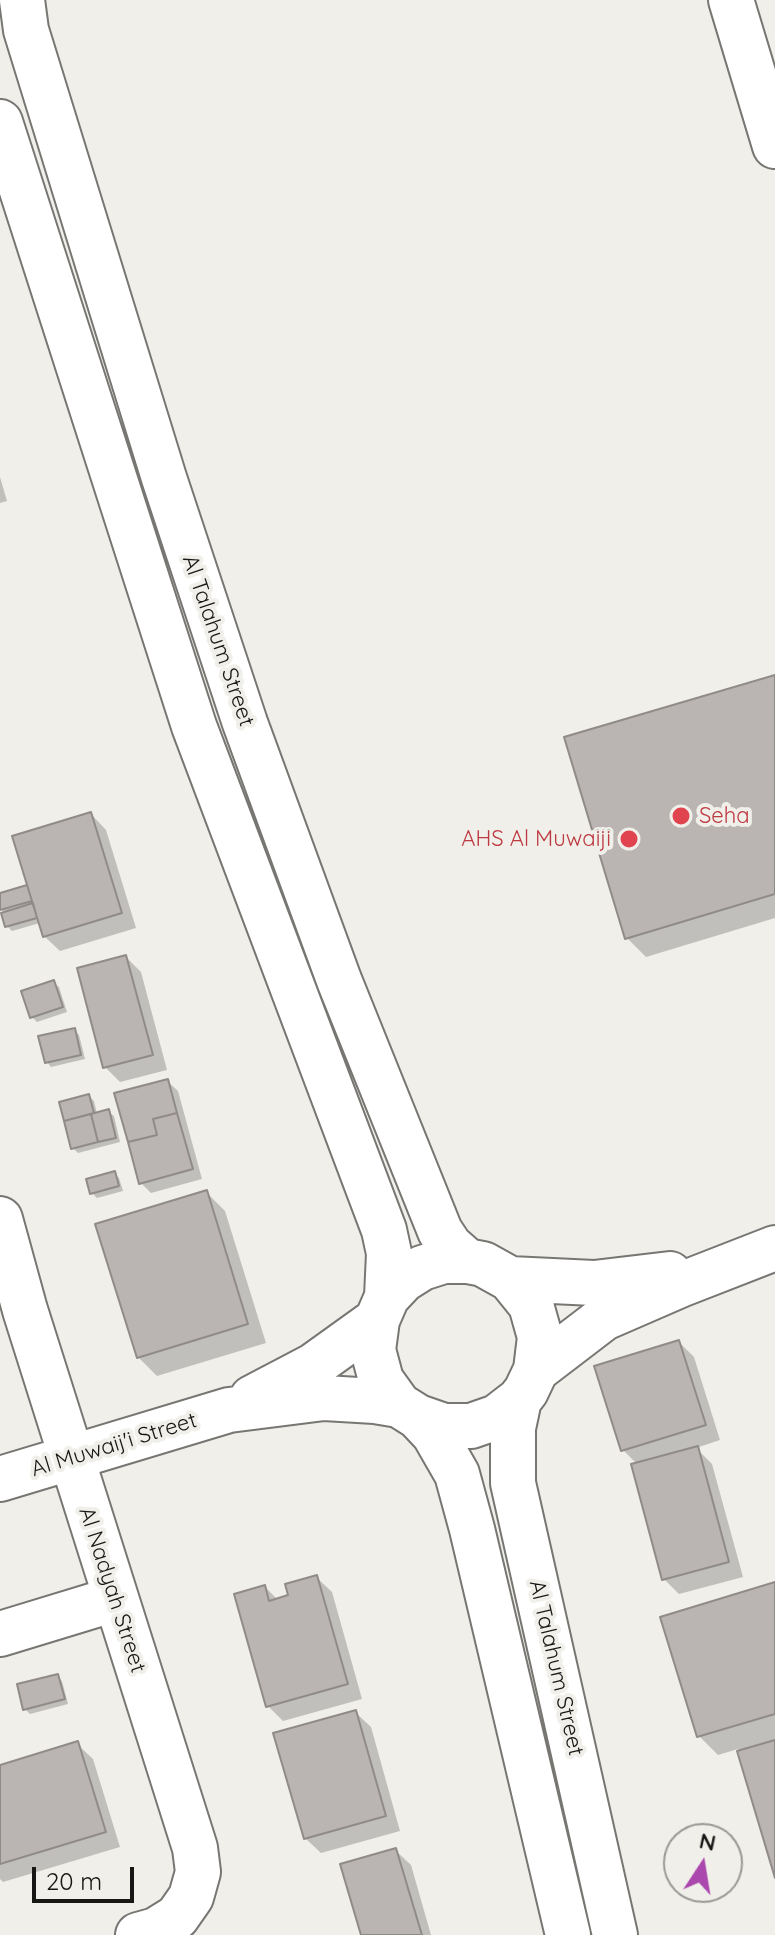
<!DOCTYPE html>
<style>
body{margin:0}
#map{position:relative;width:775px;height:1935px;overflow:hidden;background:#f0efea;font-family:Quicksand,sans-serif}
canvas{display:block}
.north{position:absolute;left:663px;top:1823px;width:80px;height:80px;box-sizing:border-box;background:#f0efea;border:2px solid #999995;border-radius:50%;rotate:12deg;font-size:22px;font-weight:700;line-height:32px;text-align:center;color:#171715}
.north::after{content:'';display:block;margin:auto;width:28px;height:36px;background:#ab48ae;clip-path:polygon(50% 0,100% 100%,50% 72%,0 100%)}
.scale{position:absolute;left:32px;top:1867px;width:102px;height:36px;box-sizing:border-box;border:4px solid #171715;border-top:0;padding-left:10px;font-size:24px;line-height:28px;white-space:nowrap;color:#171715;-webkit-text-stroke:6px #f0efea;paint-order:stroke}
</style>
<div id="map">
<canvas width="775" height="1935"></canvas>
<div class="north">N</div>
<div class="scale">20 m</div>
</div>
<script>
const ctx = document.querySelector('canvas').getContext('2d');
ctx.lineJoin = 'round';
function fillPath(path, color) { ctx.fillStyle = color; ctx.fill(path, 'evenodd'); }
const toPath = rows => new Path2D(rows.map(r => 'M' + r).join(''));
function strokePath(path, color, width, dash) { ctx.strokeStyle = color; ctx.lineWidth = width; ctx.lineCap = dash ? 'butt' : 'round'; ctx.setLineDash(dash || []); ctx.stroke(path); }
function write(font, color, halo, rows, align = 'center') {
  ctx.font = font + ' Quicksand,sans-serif'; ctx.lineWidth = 8; ctx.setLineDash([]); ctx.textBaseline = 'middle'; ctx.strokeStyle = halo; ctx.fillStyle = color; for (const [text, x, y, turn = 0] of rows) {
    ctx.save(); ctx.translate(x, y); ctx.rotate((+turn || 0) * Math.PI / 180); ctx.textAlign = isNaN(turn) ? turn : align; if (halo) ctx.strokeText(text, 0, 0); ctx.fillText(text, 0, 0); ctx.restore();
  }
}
const shadow = toPath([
 [0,477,7,501,0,503],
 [775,677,775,918,646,957,627,938],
 [91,814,106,830,136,928,60,951,44,936,40,923,12,931,7,926,6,914,1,909,0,895,29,886],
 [126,957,141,972,167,1070,120,1082,105,1067],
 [54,983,59,987,67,1012,37,1022,32,1017],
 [74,1030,79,1035,85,1059,51,1067,47,1062],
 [167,1081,178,1091,202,1179,151,1193,141,1183],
 [89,1096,94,1101,97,1114,109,1112,114,1116,120,1142,78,1153,73,1148,61,1103],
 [114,1173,119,1178,123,1191,97,1198,92,1193],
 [206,1192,225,1211,266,1343,157,1376,138,1357],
 [679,1342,694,1357,720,1440,696,1448,712,1464,743,1577,679,1594,664,1579,638,1465,623,1450],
 [316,1577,332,1592,362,1699,283,1721,268,1706,265,1587,278,1600,291,1597],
 [775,1584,775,1871,738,1749,718,1755,699,1736],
 [57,1676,62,1681,68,1704,30,1714,25,1709],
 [355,1712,371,1727,400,1831,321,1853,305,1838],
 [77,1744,93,1759,120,1847,3,1882,0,1879,0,1767],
 [395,1850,411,1865,431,1935,363,1935]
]);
const building = toPath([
 [775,675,775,894,625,939,564,737,775,675],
 [91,812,122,913,43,937,12,836,91,812],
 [27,885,32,901,0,910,0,893,27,885],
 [33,903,37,918,5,927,1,913,33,903],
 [126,955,153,1055,103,1068,77,968,126,955],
 [54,980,63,1007,30,1018,21,991,54,980],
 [75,1028,81,1055,45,1063,38,1036,75,1028],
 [168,1079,177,1113,153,1119,157,1135,128,1142,114,1093,168,1079],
 [89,1094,94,1113,64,1121,59,1102,89,1094],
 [109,1109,116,1138,98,1142,91,1114,109,1109],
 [177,1113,193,1169,139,1184,128,1142,157,1135,153,1119,177,1113],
 [91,1114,98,1142,71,1149,64,1121,91,1114],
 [115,1171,119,1186,90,1194,86,1179,115,1171],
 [207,1190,248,1324,137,1358,95,1224,207,1190],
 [679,1340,706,1425,621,1451,594,1366,679,1340],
 [698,1446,729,1562,662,1580,631,1464,698,1446],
 [317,1575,348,1684,266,1707,234,1594,265,1585,269,1601,288,1595,285,1584,317,1575],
 [775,1582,775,1714,697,1737,660,1617,775,1582],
 [58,1674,65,1699,23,1710,17,1684,58,1674],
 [356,1710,386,1816,304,1839,273,1733,356,1710],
 [775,1740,775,1878,737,1751,775,1740],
 [78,1741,106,1832,0,1864,0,1765,78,1741],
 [396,1848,422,1935,361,1935,340,1864,396,1848]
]);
const minor = toPath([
 [22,0,26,30,164,478,245,723,339,980,440,1231,450,1246,467,1261,483,1264,510,1279,531,1305,540,1337,536,1370,526,1391,519,1400,497,1417,471,1426,444,1426,418,1417,399,1405,381,1380,373,1350,377,1320,387,1297,403,1280,422,1268,444,1261,467,1261],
 [731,0,775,146],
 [0,122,194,726,384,1230,389,1253,387,1297],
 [0,1219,25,1310,195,1848,198,1872,191,1897,177,1917,156,1930,138,1935],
 [510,1279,594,1283,670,1274],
 [536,1370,604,1318,680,1285,775,1248],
 [252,1398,313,1366,377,1320],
 [519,1400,513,1428,513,1483,615,1935],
 [418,1417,434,1434,457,1474,472,1529,568,1935],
 [0,1479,229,1410,324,1398,375,1401,399,1405],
 [0,1634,115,1599]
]);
const markers = [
 [681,816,10,"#e0444e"],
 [629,839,10,"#e0444e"]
];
const streetNames = [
 ["Al Talahum Street",218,641,71],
 ["Al Muwaij'i Street",114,1445,-17],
 ["Al Nadyah Street",112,1590,72],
 ["Al Talahum Street",556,1668,77]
];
const healthNames = [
 ["Seha",699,816],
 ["AHS Al Muwaiji",611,839,"right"]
];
fillPath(shadow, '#0003');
fillPath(building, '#bab4b2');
strokePath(building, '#908b89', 2);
strokePath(minor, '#787672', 48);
strokePath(minor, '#fff', 44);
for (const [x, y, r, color] of markers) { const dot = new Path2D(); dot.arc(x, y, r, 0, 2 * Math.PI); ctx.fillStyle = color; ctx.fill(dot); strokePath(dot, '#f0efea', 3); }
write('22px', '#171715', '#f0efea', streetNames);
write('22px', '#be3a42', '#f0efea', healthNames, 'left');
</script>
